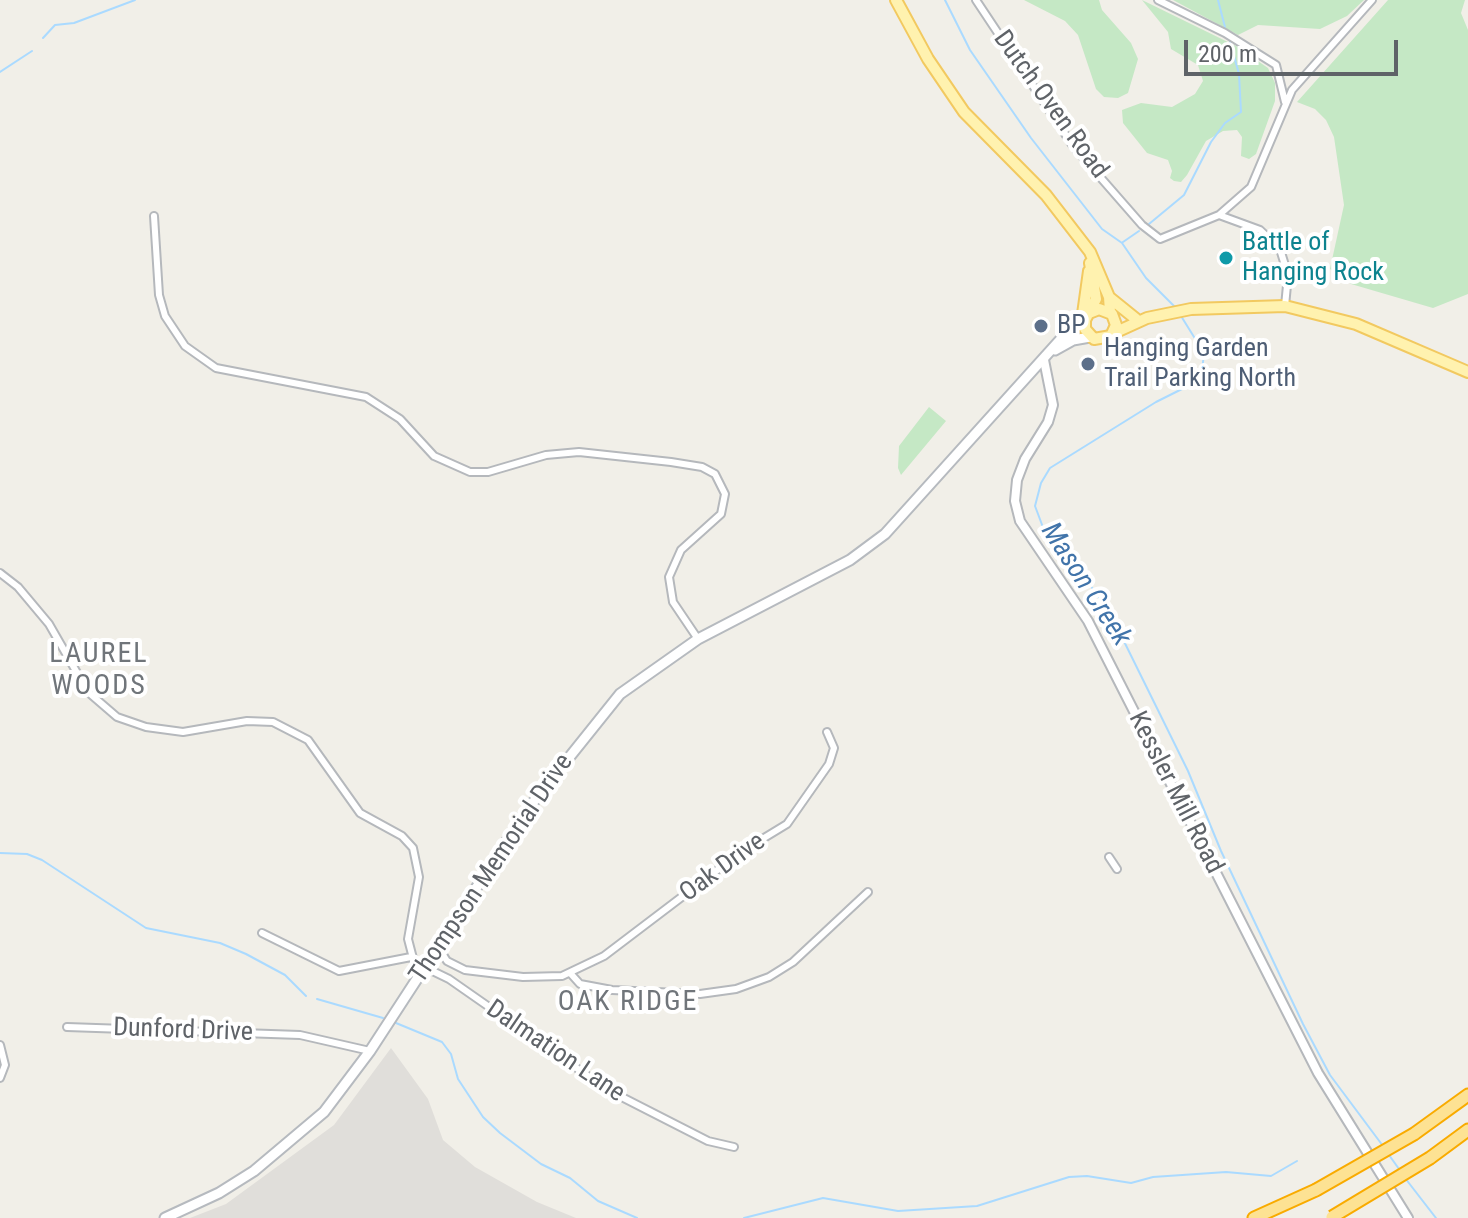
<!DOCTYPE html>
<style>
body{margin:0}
#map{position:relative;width:1468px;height:1218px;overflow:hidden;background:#f1efe8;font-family:"Roboto Condensed",sans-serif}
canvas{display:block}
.scale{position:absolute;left:1184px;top:40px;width:214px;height:36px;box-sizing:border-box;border:4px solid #5f6368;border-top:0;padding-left:10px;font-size:24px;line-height:28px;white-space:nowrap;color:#5f6368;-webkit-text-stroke:6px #fff;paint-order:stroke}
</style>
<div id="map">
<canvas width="1468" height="1218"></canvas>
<div class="scale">200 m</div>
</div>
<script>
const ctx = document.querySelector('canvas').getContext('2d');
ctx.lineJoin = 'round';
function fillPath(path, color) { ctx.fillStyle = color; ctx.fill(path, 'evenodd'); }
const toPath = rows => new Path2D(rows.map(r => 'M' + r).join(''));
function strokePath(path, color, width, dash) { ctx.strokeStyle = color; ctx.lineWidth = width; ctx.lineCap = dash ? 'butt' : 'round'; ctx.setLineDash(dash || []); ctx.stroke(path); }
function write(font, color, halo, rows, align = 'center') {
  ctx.font = font + ' "Roboto Condensed",sans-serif'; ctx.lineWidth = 8; ctx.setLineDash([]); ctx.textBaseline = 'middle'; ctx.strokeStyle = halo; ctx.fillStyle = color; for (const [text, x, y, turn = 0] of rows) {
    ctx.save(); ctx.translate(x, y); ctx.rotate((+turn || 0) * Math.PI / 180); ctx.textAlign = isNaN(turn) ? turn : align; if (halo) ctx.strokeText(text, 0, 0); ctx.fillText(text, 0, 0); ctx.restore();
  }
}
const industrial = toPath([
 [391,1048,428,1099,443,1140,475,1167,537,1202,576,1218,190,1218,226,1204,334,1125]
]);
const green = toPath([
 [1024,0,1099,0,1102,10,1131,43,1138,59,1128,93,1118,98,1104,97,1096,89,1078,35,1065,21],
 [1142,0,1236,46,1268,68,1275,83,1275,101,1256,154,1249,159,1241,156,1242,137,1237,130,1223,131,1206,141,1187,175,1181,182,1174,181,1170,178,1172,171,1168,160,1147,153,1123,123,1122,110,1141,103,1172,107,1195,94,1203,81,1198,65,1171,49,1168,32],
 [1173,0,1364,0,1347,16,1320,29,1258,25,1238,35],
 [1388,0,1465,0,1461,13,1468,30,1468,294,1433,308,1351,284,1330,269,1344,205,1334,137,1326,120,1315,109,1297,102],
 [929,407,946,421,901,475,898,468,899,446]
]);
const stream = toPath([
 [945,0,970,50,1031,138,1102,229,1122,243,1146,278,1175,307],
 [1218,0,1225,27],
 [43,38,55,25,74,23,135,0],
 [0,72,32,51],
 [1149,224,1184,195,1211,142,1225,123,1241,112,1239,74,1230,42],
 [1123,242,1139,231],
 [1181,316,1204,353,1202,371,1190,385,1156,402,1050,468,1041,483,1035,506,1044,530,1057,551,1080,571,1110,613,1188,771,1221,851,1303,1024,1330,1075,1383,1146],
 [0,853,27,854,42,860,146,928,220,943,246,954,285,975,306,996],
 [317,999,383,1018],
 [396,1023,442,1042,451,1054,458,1079,483,1117,500,1133,541,1164,570,1178,598,1201,637,1218],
 [1389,1155,1399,1169],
 [1405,1178,1436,1218],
 [744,1218,823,1198,898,1211,977,1206,1069,1177,1087,1176,1131,1183,1153,1177,1226,1172,1271,1176,1297,1161]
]);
const minor = toPath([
 [976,0,1073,146,1142,225,1160,239,1219,215,1251,187,1292,90,1372,0],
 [1158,0,1225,33,1276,65,1285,102],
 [1219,215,1260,230,1280,249,1288,275,1285,306],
 [154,216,159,295,165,316,185,346,216,368,366,397,400,419,434,456,470,472,488,472,546,455,579,452,671,462,702,467,715,474,725,494,721,514,681,550,669,577,673,602,698,639],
 [0,573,18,587,49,624,88,692,117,717,146,727,183,732,247,721,273,722,308,740,360,813,402,836,413,848,419,877,408,939,414,962,449,979,608,1090,708,1141,734,1147],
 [1109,857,1117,869],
 [262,933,339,971,411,957],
 [438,947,447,961,465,970,523,977,562,976,604,956,741,852,787,824,829,764,834,748,827,732],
 [571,974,580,984,612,990,700,994,736,989,769,977,793,962,868,892],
 [67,1027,300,1035,370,1051],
 [0,1045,5,1065,0,1078]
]);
const tertiary = toPath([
 [1044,360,1053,405,1048,422,1025,459,1017,480,1015,501,1020,521,1088,621,1318,1073,1408,1218]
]);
const secondary = toPath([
 [1055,350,1073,340,1090,337],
 [165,1218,219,1193,254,1171,324,1112,370,1051,527,810,620,694,698,639,850,560,885,534,1060,340,1085,320]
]);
const primary = toPath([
 [896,0,928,59,964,112,1046,195,1090,252,1109,297,1110,312],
 [1110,298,1136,319],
 [1089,313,1099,309,1112,314,1116,325,1111,336,1094,339,1085,329,1085,320,1096,299,1090,263],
 [1082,321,1089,271],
 [1114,333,1147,318,1191,309,1285,306,1356,324,1468,372]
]);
const motorway = toPath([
 [1414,1134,1468,1095],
 [1430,1158,1468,1130],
 [1254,1218,1316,1190]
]);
const motorwayBridge = toPath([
 [1316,1190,1414,1134],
 [1332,1217,1430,1158]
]);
const markers = [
 [1226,258,8,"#0f9aa8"],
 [1041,326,8,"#5c6f8a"],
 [1088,364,8,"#5c6f8a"]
];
const streetNames = [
 ["Dutch Oven Road",1050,105,54],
 ["Kessler Mill Road",1175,793,63],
 ["Oak Drive",723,868,-36],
 ["Thompson Memorial Drive",492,869,-56],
 ["Dunford Drive",183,1031,2],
 ["Dalmation Lane",555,1052,34]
];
const cultureNames = [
 ["Battle of",1242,243],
 ["Hanging Rock",1242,273]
];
const serviceNames = [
 ["BP",1057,326],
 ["Hanging Garden",1104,349],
 ["Trail Parking North",1104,379]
];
const waterNames = [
 ["Mason Creek",1085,585,57]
];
const neighbourhoodNames = [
 ["LAUREL",99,655],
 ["WOODS",99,687],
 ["OAK RIDGE",628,1003]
];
fillPath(industrial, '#e0deda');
fillPath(green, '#c5e8c5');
strokePath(stream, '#aadaff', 2);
strokePath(minor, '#b5b8bc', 10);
strokePath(tertiary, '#b5b8bc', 12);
strokePath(secondary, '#b6babf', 13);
strokePath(primary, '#f2c960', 14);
strokePath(motorway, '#f9ab00', 15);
strokePath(minor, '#fff', 6);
strokePath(tertiary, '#fff', 8);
strokePath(secondary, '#fff', 9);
strokePath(primary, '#fff2af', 10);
strokePath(motorway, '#fde293', 11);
strokePath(motorwayBridge, '#f9ab00', 15, []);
strokePath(motorwayBridge, '#fde293', 11);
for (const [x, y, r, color] of markers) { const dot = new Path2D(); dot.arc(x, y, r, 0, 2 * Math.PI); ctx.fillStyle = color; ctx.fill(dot); strokePath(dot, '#fff', 3); }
write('26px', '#5f6368', '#fff', streetNames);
write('26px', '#0d838f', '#fff', cultureNames, 'left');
write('26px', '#4e5e75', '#fff', serviceNames, 'left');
write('italic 28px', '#4174aa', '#fff', waterNames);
ctx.letterSpacing = '2px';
write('28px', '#70757a', '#fff', neighbourhoodNames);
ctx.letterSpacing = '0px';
</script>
